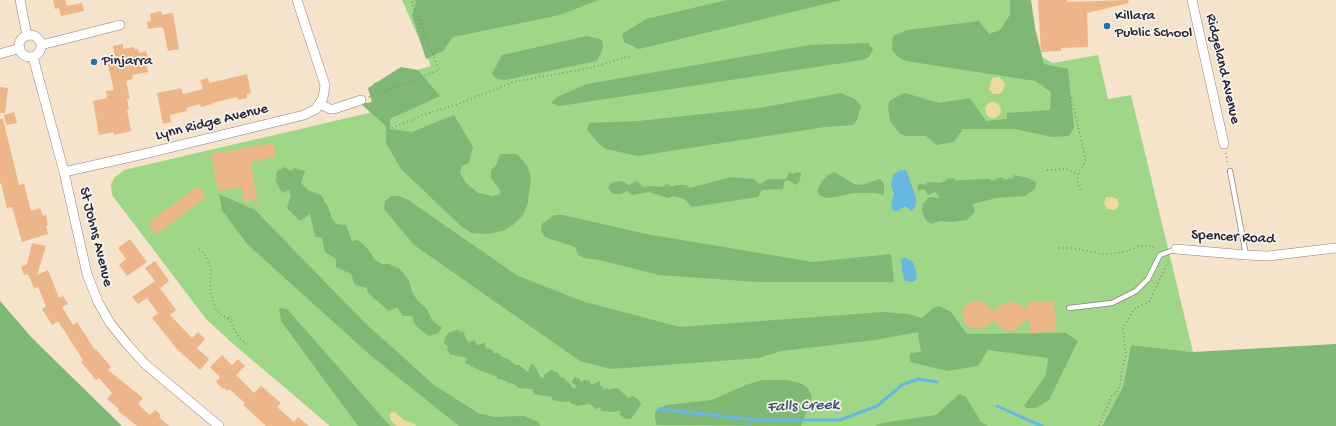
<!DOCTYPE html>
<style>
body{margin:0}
canvas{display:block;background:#f5e3cc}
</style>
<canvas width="1336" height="426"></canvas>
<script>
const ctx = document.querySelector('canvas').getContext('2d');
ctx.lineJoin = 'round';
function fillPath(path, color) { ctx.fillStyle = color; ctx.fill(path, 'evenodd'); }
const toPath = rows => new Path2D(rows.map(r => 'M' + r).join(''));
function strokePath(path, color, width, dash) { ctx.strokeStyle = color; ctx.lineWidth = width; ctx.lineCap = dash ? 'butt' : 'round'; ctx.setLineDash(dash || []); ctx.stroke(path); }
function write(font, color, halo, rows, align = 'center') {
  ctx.font = font + ' "Gochi Hand",sans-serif'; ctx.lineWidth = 3.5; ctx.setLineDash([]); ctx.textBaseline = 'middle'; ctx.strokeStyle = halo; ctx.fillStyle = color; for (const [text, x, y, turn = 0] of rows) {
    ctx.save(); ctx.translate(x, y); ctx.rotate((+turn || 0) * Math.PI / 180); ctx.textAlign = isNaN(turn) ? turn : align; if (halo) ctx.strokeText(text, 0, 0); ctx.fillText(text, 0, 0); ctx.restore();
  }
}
const green = toPath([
 [402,0,1026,0,1037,54,1053,63,1098,55,1108,99,1131,95,1193,352,1131,345,1123,387,1102,426,330,426,231,342,206,319,112,195,111,184,114,178,124,170,386,109,373,83,431,66]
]);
const forest = toPath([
 [417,0,599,0,560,15,453,37,443,51,426,59,412,15],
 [727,0,842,0,639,49,624,42,622,34,646,19],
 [1010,0,1031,0,1035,28,1044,64,1068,69,1074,128,1069,136,1052,137,1015,129,963,129,954,142,937,145,926,136,906,136,900,134,890,121,888,106,890,100,905,93,939,103,970,98,986,121,1007,119,1007,113,1050,110,1051,92,1035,81,906,61,898,57,892,50,893,36,907,30,979,21,989,34,1000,30,1010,15],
 [587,36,602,40,603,48,597,61,505,80,497,79,492,74,502,55],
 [868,43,873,49,869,57,862,60,573,104,559,106,551,103,557,97,587,84,810,45],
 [401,67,418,70,440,96,390,119,390,129,412,132,454,115,473,147,469,163,462,166,460,173,466,183,478,193,493,196,500,194,500,190,491,178,491,170,496,165,500,154,517,154,527,166,531,177,528,202,524,214,513,225,502,231,489,234,472,233,462,227,401,169,386,143,386,126,361,104,372,102,368,88],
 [841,93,855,99,861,106,857,120,853,125,825,127,638,156,606,149,598,143,587,130,589,123,638,121,759,108],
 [285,167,291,171,295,168,305,171,301,183,308,190,321,195,328,207,332,219,336,224,346,225,352,241,358,240,367,248,375,260,382,264,389,264,400,269,409,281,413,294,419,302,426,308,433,321,442,328,438,333,429,336,416,326,412,316,403,316,397,307,389,311,368,293,367,288,355,285,351,274,336,267,336,259,325,252,322,238,315,237,310,214,300,221,287,208,291,195,289,190,282,193,276,181,277,171],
 [790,172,793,174,797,172,801,173,800,180,796,185,788,180,784,182,783,189,762,190,758,197,692,207,684,199,674,196,668,198,649,192,632,195,627,191,621,194,613,194,608,188,610,184,614,182,621,181,629,185,637,181,643,187,651,186,663,187,664,185,668,184,672,187,676,185,686,185,690,188,731,177,754,179,759,184,769,179,785,179],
 [834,172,854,184,862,185,880,179,884,184,884,195,876,193,853,193,837,197,826,198,819,195,817,192,822,181,828,175],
 [1014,175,1028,178,1036,182,1035,189,1025,196,996,198,973,204,975,212,967,220,952,222,940,221,931,224,925,219,922,210,923,204,929,197,940,198,935,192,928,195,924,189,919,191,917,187,920,184,925,185,928,182,940,183,946,181,946,179,954,178,957,181,959,180,990,179,992,181,1001,177,1006,180,1009,178,1012,179],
 [219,194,255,210,365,323,434,385,478,413,494,417,524,416,539,422,540,426,459,426,370,355,247,244,222,210],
 [392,196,399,196,408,200,518,276,585,302,680,327,883,312,908,314,922,318,933,308,939,306,951,312,967,334,1066,333,1078,341,1049,400,1035,408,1027,408,1024,406,1046,375,1048,358,988,350,978,366,947,371,910,362,910,353,921,352,918,332,875,340,781,351,759,358,611,369,580,361,414,245,384,209,385,201],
 [554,215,563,215,646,234,813,262,891,254,894,282,757,282,659,275,599,260,584,258,578,255,575,247,545,237,541,231,542,224],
 [0,301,32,338,122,426,0,426],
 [279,308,287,309,390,426,358,426,281,321],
 [456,330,460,331,461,334,462,331,463,331,467,341,470,342,474,340,477,345,485,343,486,348,492,350,494,353,498,353,502,357,508,359,515,365,519,365,528,372,531,364,534,365,541,378,545,377,544,375,551,370,558,373,560,377,564,378,574,389,577,386,573,384,572,381,575,377,580,379,581,383,584,380,590,381,591,385,600,381,600,385,605,390,607,388,609,390,614,388,619,389,627,397,630,398,632,396,638,399,641,404,631,419,626,419,620,415,620,410,614,412,601,411,600,407,596,409,590,404,577,406,574,404,571,404,570,401,564,402,552,400,552,397,534,394,532,389,519,388,512,383,509,383,501,379,497,379,498,377,488,373,481,371,465,363,467,358,449,354,449,352,447,349,448,347,444,343,445,338,448,333],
 [1336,344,1336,426,1102,426,1123,387,1131,345,1193,352],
 [762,380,787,380,802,384,808,388,812,397,801,426,657,425,655,418,655,411,666,405,712,400,746,385],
 [959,394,966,397,981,422,988,426,875,426,882,423,936,415]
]);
const sand = toPath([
 [999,77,1005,83,1003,91,999,94,993,94,989,89,992,78],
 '985 110a8 8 0 1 1 16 0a8 8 0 1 1-16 0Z',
 [1106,197,1113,197,1118,200,1119,204,1118,207,1115,210,1107,209,1104,203],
 [395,412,404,420,415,424,416,426,396,426,390,419,390,413]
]);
const water = toPath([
 [906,170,916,198,916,205,912,211,905,206,898,211,894,211,892,209,891,204,894,194,891,186,893,175,899,171],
 [904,257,913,262,917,275,916,280,913,282,906,281,903,277,901,260]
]);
const stream = toPath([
 [997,406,1042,426],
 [659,409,757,420,840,420,877,406,902,385,918,379,937,382]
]);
const building = toPath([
 [53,0,65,0,67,6,82,3,84,11,61,16,59,8,55,9],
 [1038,0,1067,0,1067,2,1128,0,1129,3,1087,13,1088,47,1061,48,1061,51,1041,52],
 [161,11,162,15,173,13,179,49,168,51,163,28,161,27,148,29,147,22,151,21,150,14],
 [123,44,123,49,134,47,135,50,138,49,139,53,146,51,149,62,146,63,148,72,132,75,133,79,126,81,130,99,127,99,129,110,127,110,131,131,114,135,114,132,99,135,93,101,107,98,106,91,114,90,107,61,115,59,113,46],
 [247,74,251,93,247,94,247,98,238,100,237,97,212,103,212,104,201,107,200,104,186,108,187,111,170,115,171,122,163,124,157,93,181,88,183,94,203,89,200,80,208,78,209,83],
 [0,87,8,88,5,113,0,113],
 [14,112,17,123,6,125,4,115],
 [0,119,3,119,19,185,24,184,31,211,40,208,43,216,46,215,48,225,46,226,48,234,22,242,12,207,7,208,1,183,0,184],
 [273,143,276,157,251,162,257,199,244,202,242,187,218,191,211,154],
 [198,186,206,197,156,235,148,223],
 [130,239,147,262,127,276,119,265,126,259,118,248],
 [32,243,46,246,37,275,48,270,59,298,63,296,68,304,62,307,73,325,77,322,95,350,96,349,111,367,108,370,143,398,138,404,150,415,155,410,161,415,159,417,169,426,137,426,118,411,119,409,107,399,112,393,99,378,96,380,81,362,83,360,58,321,52,325,42,309,46,306,38,287,34,288,28,274,24,275,21,267,27,264],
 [155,261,169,281,160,288,176,310,170,315,192,338,198,332,205,339,197,348,209,359,200,370,177,349,152,318,158,313,147,298,138,304,132,297,155,281,145,268],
 [976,300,985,303,994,312,999,306,1008,302,1013,302,1029,310,1028,302,1054,301,1056,331,1030,333,1029,318,1017,329,1012,331,1003,330,999,327,994,320,984,328,980,329,970,328,964,322,962,313,967,304],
 [222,355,232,365,238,359,245,366,236,375,254,393,261,386,281,403,277,407,294,422,298,417,309,426,266,426,243,405,245,403,229,389,228,391,224,388,223,389,216,382,220,377,210,367]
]);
const path = toPath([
 [369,97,439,70,412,2,419,0],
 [1071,97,1085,156,1085,162,1079,172,1077,179,1081,192],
 [392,128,426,114,458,104,513,82,590,68,630,56],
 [1226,153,1228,165],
 [1047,170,1066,169,1078,174],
 [1059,248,1072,248,1103,254,1117,253,1128,251,1139,246,1150,246,1156,248],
 [199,249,206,256,209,264,211,269,210,291,216,310,223,316,232,319],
 [228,318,240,339,247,344],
 [1099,426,1112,395,1117,393,1120,384,1122,369,1126,355,1123,328,1134,309,1149,302,1169,260]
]);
const lane = toPath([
 [1230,171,1246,255],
 [1069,308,1112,303,1136,291,1148,279,1160,255,1176,249]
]);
const street = toPath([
 [20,0,27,36],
 [1192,0,1224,144],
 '19 46a11 11 0 1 1 22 0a11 11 0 1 1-22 0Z',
 [41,45,120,25],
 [0,54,20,48],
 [33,57,64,172,87,274,98,302,110,323,127,344,145,364,219,426],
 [320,104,330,109,334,109,361,100],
 [64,172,144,154,304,115,316,109,323,98,325,85,297,0],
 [1176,249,1246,255,1268,256,1336,248]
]);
const markers = [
 [1107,26,4,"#1f6fb2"],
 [94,62,4,"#1f6fb2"]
];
const poiNames = [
 ["Killara",1115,17],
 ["Public School",1115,34],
 ["Pinjarra",102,62]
];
const streetNames = [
 ["Ridgeland Avenue",1222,69,77],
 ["Lynn Ridge Avenue",212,123,-14],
 ["St Johns Avenue",95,237,76],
 ["Spencer Road",1233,238,3]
];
const waterNames = [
 ["Falls Creek",803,407,-2]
];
fillPath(green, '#9fd688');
fillPath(forest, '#7fb774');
fillPath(sand, '#eeda9e');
fillPath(water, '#66b7e1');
strokePath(stream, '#66b7e1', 3);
fillPath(building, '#ecb688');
strokePath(lane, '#8c8284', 6);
strokePath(street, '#8c8284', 10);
strokePath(path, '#8c8284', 1.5, [1, 3]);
strokePath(lane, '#fff', 4.5);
strokePath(street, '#fff', 9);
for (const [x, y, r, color] of markers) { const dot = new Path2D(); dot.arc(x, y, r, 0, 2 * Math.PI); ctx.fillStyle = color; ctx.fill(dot); strokePath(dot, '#f7f3e8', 1.5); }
write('15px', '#22223b', '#f7f3e8', poiNames, 'left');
write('15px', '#22223b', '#f7f3e8', streetNames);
write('italic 16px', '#3a5675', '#f7f3e8', waterNames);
</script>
